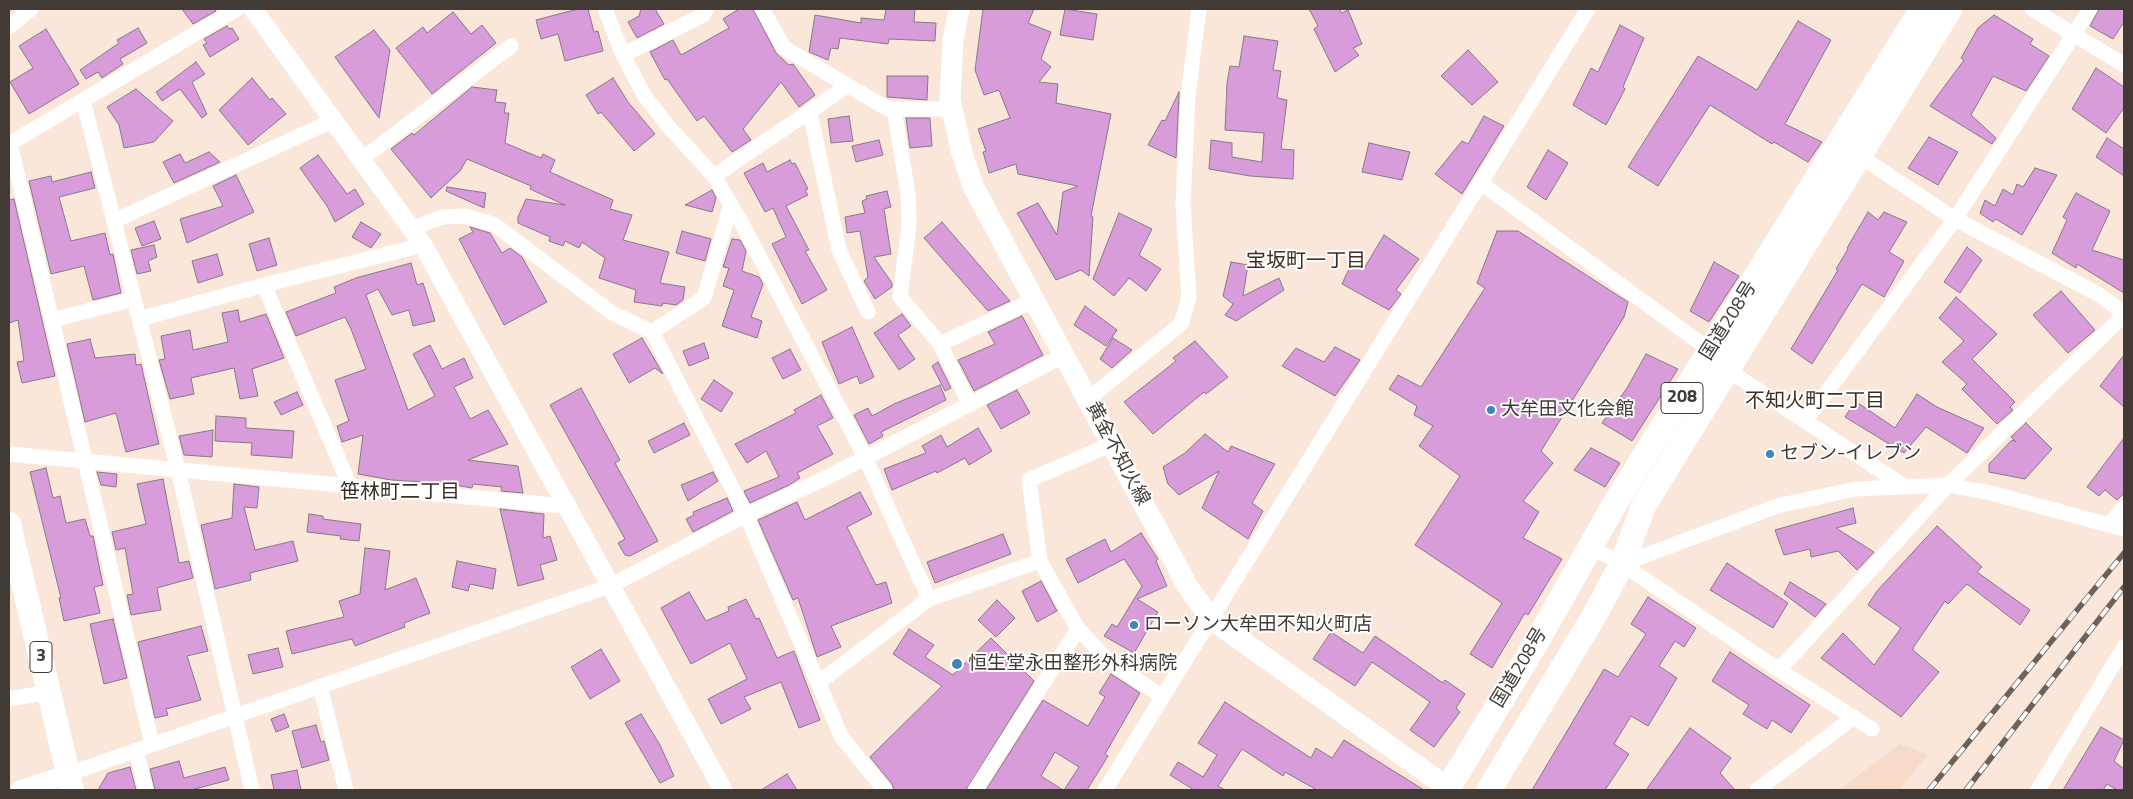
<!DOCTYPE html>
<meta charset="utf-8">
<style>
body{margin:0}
#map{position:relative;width:2133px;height:799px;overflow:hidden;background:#fbe7d9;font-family:"Titillium Web",sans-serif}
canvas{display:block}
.frame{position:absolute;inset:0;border:10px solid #423b35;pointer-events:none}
</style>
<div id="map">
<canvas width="2133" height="799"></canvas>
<div class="frame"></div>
</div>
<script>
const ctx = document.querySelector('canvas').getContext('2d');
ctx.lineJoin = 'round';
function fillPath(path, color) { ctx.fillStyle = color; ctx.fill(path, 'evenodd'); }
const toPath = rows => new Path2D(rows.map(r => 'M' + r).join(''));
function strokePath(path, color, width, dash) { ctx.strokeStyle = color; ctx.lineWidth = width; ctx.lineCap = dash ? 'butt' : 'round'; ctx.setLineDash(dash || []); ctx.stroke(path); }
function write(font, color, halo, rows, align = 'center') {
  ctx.font = font + ' "Titillium Web","Noto Sans JP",sans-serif'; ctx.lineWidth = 4; ctx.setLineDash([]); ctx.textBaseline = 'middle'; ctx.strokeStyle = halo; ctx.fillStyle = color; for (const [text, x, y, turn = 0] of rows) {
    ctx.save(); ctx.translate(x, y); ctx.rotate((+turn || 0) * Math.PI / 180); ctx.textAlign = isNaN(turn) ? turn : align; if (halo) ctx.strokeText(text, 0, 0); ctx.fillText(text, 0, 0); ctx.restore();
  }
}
const built = toPath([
 [1900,744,1928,754,1899,790,1838,790]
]);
const building = toPath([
 [182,9,214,9,216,11,193,24,182,9],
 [578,9,588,9,594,32,598,31,603,51,565,61,558,34,541,39,536,20,578,9],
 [641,9,655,9,664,24,637,38,628,22,639,16,641,9],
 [739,9,753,9,776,53,789,65,793,64,815,95,799,107,781,82,743,129,751,140,732,152,704,116,697,121,667,79,665,80,650,52,673,40,681,55,729,28,723,19,739,9],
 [886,9,915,9,914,22,936,23,935,41,889,39,888,44,840,38,838,49,831,48,828,60,809,52,815,15,861,23,861,18,884,20,886,9],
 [983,9,1034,9,1028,23,1051,32,1041,59,1051,67,1039,82,1058,84,1056,103,1111,114,1091,216,1093,217,1089,276,1081,270,1056,280,1017,213,1038,203,1057,235,1063,192,1078,186,1018,174,1016,164,989,173,983,152,986,151,978,129,1010,118,999,90,984,95,975,70,983,9],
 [1065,9,1097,14,1093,40,1060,35,1065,9],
 [1309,9,1339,9,1342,13,1348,10,1362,44,1353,48,1359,55,1335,72,1314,29,1318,26,1309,9],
 [2099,9,2124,9,2124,22,2113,39,2090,26,2099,9],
 [453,12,471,34,482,25,496,43,432,94,396,48,423,27,427,33,453,12],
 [1994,15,2033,39,2030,44,2049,56,2026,91,1993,76,1971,115,1996,138,1992,144,1930,106,1964,60,1961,58,1978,28,1994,15],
 [1798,21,1831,40,1785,124,1822,142,1808,162,1774,142,1772,144,1710,105,1658,186,1628,167,1698,56,1757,90,1798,21],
 [1620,25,1644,38,1623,87,1625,89,1606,125,1573,105,1591,68,1598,72,1620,25],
 [227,26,229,29,232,28,239,39,210,57,203,45,207,43,204,39,227,26],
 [138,28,147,43,120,59,123,64,102,78,98,72,86,79,80,70,119,43,117,40,138,28],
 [46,29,79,84,29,114,10,82,33,68,19,46,46,29],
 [374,30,390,50,379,118,335,57,374,30],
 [1244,36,1278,41,1273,70,1281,71,1277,98,1287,100,1281,149,1294,150,1293,179,1250,176,1209,169,1211,140,1232,143,1232,157,1262,162,1264,133,1225,130,1227,83,1230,66,1239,67,1244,36],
 [1468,50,1498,82,1472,105,1441,76,1468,50],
 [196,62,205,74,192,82,207,114,202,118,180,89,162,101,156,92,196,62],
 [2096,68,2124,87,2124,108,2106,133,2072,109,2096,68],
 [887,76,928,76,927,100,887,97,887,76],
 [252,78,270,100,272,98,286,114,248,145,219,110,252,78],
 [613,78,628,102,655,134,634,151,601,112,598,114,586,95,613,78],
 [472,87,497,90,495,102,506,103,504,113,509,113,505,143,541,158,543,154,555,160,550,172,613,200,610,209,632,215,623,240,669,252,660,283,685,287,683,300,676,305,663,303,662,306,634,302,636,290,599,278,605,258,582,242,579,248,565,241,563,246,549,241,550,237,518,223,518,217,526,199,565,205,530,189,531,186,467,159,460,171,431,198,391,149,412,133,414,135,472,87],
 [136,89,173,121,154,142,124,148,119,125,107,107,136,89],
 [1179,92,1179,96,1176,158,1148,145,1162,120,1165,121,1179,92],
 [849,116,853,141,831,143,828,119,849,116],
 [1484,116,1504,126,1462,194,1435,174,1462,141,1468,144,1484,116],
 [906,118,930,118,932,146,910,148,906,118],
 [1929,137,1958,152,1938,185,1908,168,1929,137],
 [2107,138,2124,149,2124,176,2096,157,2107,138],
 [879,140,883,155,856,162,852,146,879,140],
 [1369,143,1410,152,1402,180,1362,172,1369,143],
 [1548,150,1568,163,1546,200,1527,187,1548,150],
 [209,152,220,162,174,183,163,162,180,154,185,163,209,152],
 [318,155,347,194,355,189,364,204,335,222,327,206,300,168,318,155],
 [790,160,792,164,795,163,808,189,805,190,808,195,786,206,809,250,805,251,827,290,802,304,772,244,786,237,773,208,765,212,744,173,763,163,767,172,790,160],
 [2035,168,2057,175,2022,235,1996,219,1993,222,1980,213,1985,200,1995,206,2003,189,2013,195,2017,184,2023,187,2035,168],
 [91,172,95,188,59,197,71,241,105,233,110,255,113,254,121,293,93,300,84,266,51,274,29,181,51,176,52,182,91,172],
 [236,175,254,212,187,243,180,219,223,206,213,186,236,175],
 [447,187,486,193,484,208,446,191,447,187],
 [712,190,716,198,712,212,685,205,712,190],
 [887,191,891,207,884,209,891,254,874,257,892,283,892,287,875,299,864,281,868,277,860,231,847,233,845,217,865,213,862,201,867,199,866,196,887,191],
 [2076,193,2110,211,2092,250,2124,260,2124,293,2077,264,2076,268,2052,253,2067,220,2063,217,2076,193],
 [14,199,55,376,22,383,17,362,24,361,18,320,9,323,9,200,14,199],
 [1868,212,1878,220,1884,212,1907,222,1889,252,1904,261,1884,297,1862,284,1812,364,1791,349,1838,270,1836,269,1848,249,1847,248,1868,212],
 [1119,213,1152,229,1139,255,1161,269,1146,291,1129,278,1114,296,1093,279,1119,213],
 [154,221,161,239,142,246,135,228,154,221],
 [361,222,381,234,371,248,352,237,361,222],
 [942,222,1010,301,988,311,924,238,942,222],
 [470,227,490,233,502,253,510,248,522,257,547,302,504,325,459,239,473,232,470,227],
 [682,231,711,239,705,261,676,253,682,231],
 [1497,231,1518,231,1628,302,1624,317,1541,451,1553,463,1523,501,1539,512,1523,538,1562,559,1528,615,1525,613,1492,668,1470,654,1502,603,1415,545,1460,476,1419,446,1433,426,1414,415,1417,406,1389,389,1398,375,1421,387,1485,288,1477,283,1497,231],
 [1384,235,1419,259,1396,290,1401,294,1389,310,1342,284,1354,258,1365,267,1384,235],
 [269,238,277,265,257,271,249,244,269,238],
 [732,239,740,240,746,251,742,271,759,277,763,284,751,317,762,321,757,338,722,326,734,290,723,286,729,268,723,267,732,239],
 [154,245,157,257,148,261,151,271,137,274,131,250,154,245],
 [1967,247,1982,260,1960,293,1944,282,1967,247],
 [217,254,223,275,198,283,192,261,217,254],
 [1231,262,1248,265,1243,296,1279,278,1284,290,1236,321,1225,315,1233,304,1223,296,1231,262],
 [1714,262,1739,276,1709,322,1690,311,1714,262],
 [411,263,417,285,423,283,435,321,413,326,409,310,392,315,378,289,366,295,408,410,435,396,413,354,430,345,442,369,464,358,473,378,454,387,470,419,488,410,508,444,468,460,518,466,523,493,501,491,502,487,473,484,472,488,443,483,391,480,358,474,363,435,342,442,337,426,349,421,335,380,366,369,351,329,345,317,296,336,286,312,336,293,334,287,356,278,411,263],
 [2061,291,2095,330,2068,353,2033,315,2061,291],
 [1956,297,1997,334,1972,359,2015,402,2010,407,2013,410,1997,424,1962,389,1967,384,1942,362,1964,341,1939,318,1956,297],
 [1085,306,1117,330,1106,346,1074,325,1085,306],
 [238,310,240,322,266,314,284,358,252,369,258,396,240,399,234,368,191,378,194,394,170,399,159,360,165,359,161,336,190,330,193,350,228,342,222,313,238,310],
 [902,314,911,326,898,335,915,359,899,370,874,333,902,314],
 [1022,316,1043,355,974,391,958,360,995,344,988,332,1022,316],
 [852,327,874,377,860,384,857,376,839,384,822,342,852,327],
 [642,338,663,374,655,368,629,383,613,354,642,338],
 [1113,338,1132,350,1112,368,1100,359,1113,338],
 [90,339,95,358,135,354,136,365,141,364,159,444,126,452,116,413,85,422,67,344,90,339],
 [1195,341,1228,377,1206,394,1204,392,1153,434,1124,402,1176,361,1173,358,1195,341],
 [704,343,709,358,689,366,683,351,704,343],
 [1335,347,1360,360,1335,396,1282,366,1296,348,1324,362,1335,347],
 [790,349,801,370,783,379,772,358,790,349],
 [1646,354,1678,369,1632,441,1602,423,1627,388,1646,354],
 [2124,355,2124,407,2100,386,2124,355],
 [938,362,951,388,945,391,932,366,938,362],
 [714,380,733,393,721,412,701,399,714,380],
 [940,385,946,400,881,432,883,436,869,444,854,415,868,408,872,416,894,404,940,385],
 [581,388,620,460,615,463,658,541,630,556,625,555,618,543,625,539,550,405,581,388],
 [1017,390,1030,413,1001,429,987,405,1017,390],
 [297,392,303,405,281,415,274,402,297,392],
 [1917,394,1937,407,1984,428,1967,453,1926,427,1904,453,1845,417,1855,401,1895,428,1917,394],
 [821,395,833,418,817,426,833,454,797,473,800,478,789,485,750,503,744,491,779,477,766,451,747,463,735,444,796,413,794,410,821,395],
 [216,416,246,418,246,428,294,431,292,458,251,455,252,443,215,441,216,416],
 [684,423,690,435,654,453,648,441,684,423],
 [2026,423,2052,449,2025,479,1989,472,1989,464,2012,440,2016,442,2011,437,2026,423],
 [978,428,992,451,969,465,965,458,937,473,936,471,892,490,884,469,926,453,922,446,941,435,947,447,978,428],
 [213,430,212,457,184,455,179,436,213,430],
 [1205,434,1228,452,1231,446,1275,464,1252,503,1263,511,1248,539,1202,508,1219,471,1179,495,1168,484,1163,467,1185,453,1205,434],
 [2124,438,2124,493,2117,500,2105,490,2099,496,2087,487,2124,438],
 [1591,448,1620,463,1605,487,1574,470,1591,448],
 [46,468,53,498,60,496,66,523,85,519,90,536,93,536,103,585,94,587,100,613,64,621,59,598,61,598,30,472,46,468],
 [97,472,117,474,116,487,101,485,97,472],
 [713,472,718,481,688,501,681,485,713,472],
 [163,479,179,563,189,561,193,578,157,588,161,610,131,615,127,595,133,594,125,548,116,550,112,532,146,524,137,484,163,479],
 [234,484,259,487,257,508,244,507,255,550,293,541,298,561,250,573,251,580,215,589,201,525,232,518,234,484],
 [860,492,872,514,847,527,876,585,886,582,892,603,831,626,841,647,817,657,798,598,793,600,758,520,797,502,805,520,860,492],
 [727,498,733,511,693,532,686,519,694,515,693,512,727,498],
 [1853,508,1856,523,1836,528,1874,552,1857,570,1838,551,1811,557,1810,549,1784,555,1775,530,1853,508],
 [500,509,544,514,543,538,550,536,557,560,540,565,544,579,518,586,500,509],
 [309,514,323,516,323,519,361,524,359,541,340,539,341,536,307,532,309,514],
 [1937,526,1982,567,1977,572,2030,610,2020,625,1967,584,1948,604,1945,601,1913,648,1913,650,1939,672,1901,717,1821,658,1843,633,1874,665,1901,628,1868,605,1877,591,1937,526],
 [1141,533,1158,559,1156,561,1167,586,1137,599,1158,612,1134,653,1104,636,1112,624,1117,627,1142,586,1124,559,1078,583,1066,559,1105,539,1111,552,1141,533],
 [1003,534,1011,554,935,583,927,562,1003,534],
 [365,548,390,551,385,590,416,578,430,613,404,623,405,627,355,646,352,639,292,654,286,631,344,617,339,601,360,594,365,548],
 [457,561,496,569,493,589,470,584,468,591,452,587,457,561],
 [1727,563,1788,603,1773,628,1710,590,1727,563],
 [1041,581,1057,611,1037,622,1022,591,1041,581],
 [1790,582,1826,604,1815,617,1784,594,1790,582],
 [689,592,706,621,729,611,728,607,746,599,756,619,759,618,777,658,794,651,820,720,799,728,781,682,744,697,751,709,721,724,708,699,747,679,730,643,691,664,661,608,689,592],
 [1648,597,1696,628,1684,647,1675,641,1659,666,1677,678,1648,726,1631,716,1614,744,1629,754,1605,790,1532,790,1604,669,1618,677,1646,634,1631,624,1648,597],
 [997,600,1015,618,996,637,978,620,997,600],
 [113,619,127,678,104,684,90,624,113,619],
 [201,626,208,651,187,656,201,700,166,709,168,715,155,718,138,642,201,626],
 [909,629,934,645,925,657,953,675,991,638,1034,681,966,790,894,790,892,784,870,757,942,686,893,654,909,629],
 [1331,632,1363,653,1375,636,1443,683,1445,680,1465,694,1456,708,1460,712,1434,747,1410,730,1430,702,1372,662,1355,686,1313,659,1331,632],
 [278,648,283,667,253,674,248,655,278,648],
 [601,649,620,681,590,699,571,667,601,649],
 [1730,652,1810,705,1791,733,1772,720,1767,729,1743,714,1749,705,1712,681,1730,652],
 [1111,674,1140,693,1105,754,1108,756,1087,790,1064,790,1079,767,1055,752,1041,776,1063,790,986,790,1043,700,1088,726,1105,697,1099,693,1111,674],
 [1225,702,1311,758,1316,748,1332,758,1344,740,1424,790,1317,790,1285,772,1283,776,1242,749,1218,786,1225,790,1194,790,1170,775,1178,762,1203,777,1217,755,1198,743,1225,702],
 [284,714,289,727,276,732,271,719,284,714],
 [641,714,660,745,674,776,660,783,625,723,641,714],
 [316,725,321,742,324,741,329,760,302,768,292,731,316,725],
 [2101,727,2124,740,2114,761,2124,769,2124,790,2117,790,2107,784,2103,790,2063,790,2101,727],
 [1690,728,1731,758,1720,773,1735,790,1646,790,1690,728],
 [179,761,184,778,225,767,229,780,191,790,155,790,150,769,179,761],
 [130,767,136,790,98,790,108,773,130,767],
 [297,770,301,790,274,790,271,775,297,770],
 [787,774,797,790,761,790,787,774]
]);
const minor = toPath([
 [605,9,623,55,644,95,668,126,714,176,741,222,865,457,929,599],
 [762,9,784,48,888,109,952,109],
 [2032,9,2124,65],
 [9,27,31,9],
 [623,55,703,15,706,9],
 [83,100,178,470,252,790],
 [894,109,908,194,909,225,900,297,940,344,970,405],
 [810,112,839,250,868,312],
 [10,143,152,744],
 [9,144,237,9],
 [1852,151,1955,219,2098,294,2124,313],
 [362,159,511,46],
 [714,176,847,86],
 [1481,183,1711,351,1729,371,1904,486],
 [114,221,334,120],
 [413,228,442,217,466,216,495,225,612,313,652,332,746,515,842,738,885,790],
 [264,285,350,486],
 [139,319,264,285,423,245],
 [52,320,134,299],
 [652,332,704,298,731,204],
 [940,344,1034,300],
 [1088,399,1181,324,1189,298,1183,205,1188,96,1199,9],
 [1806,420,1955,219,2090,9],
 [1112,444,1029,480,1040,561,1078,629,1110,662,1163,697],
 [9,454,564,506],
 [2110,524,2124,507],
 [1590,547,1622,564,1779,670,1872,729],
 [1622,564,1777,506,1855,489,1948,485,1991,493,2124,529],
 [1779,670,1948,485,2124,315],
 [818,683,929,599,1040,561],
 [320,686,346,790],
 [9,699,49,692],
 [136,750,146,790],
 [68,774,610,586,746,515,828,477,1063,356],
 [975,790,1078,629],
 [1105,790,1588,9],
 [1757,790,1854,717],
 [2038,790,2124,647]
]);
const tertiary = toPath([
 [253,9,423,245,723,790],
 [20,790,68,774]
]);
const secondary = toPath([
 [959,9,953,40,950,100,962,153,973,186,1188,587,1211,619,1451,790]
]);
const primary = toPath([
 [9,524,72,790]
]);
const trunk = toPath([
 [1447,790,1536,643,1614,505,1922,9],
 [1489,790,1594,616,1622,564,1644,505,1950,9]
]);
const rail = toPath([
 [1929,790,2124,553],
 [1966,790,2124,587]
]);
const markers = [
 [1491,410,5,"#3c86ba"],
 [1770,454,5,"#3c86ba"],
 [1134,625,5,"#3c86ba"],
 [957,664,6,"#3c86ba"]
];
const shields = [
 [1682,398,42],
 [41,657,22]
];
const shieldNames = [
 ["208",1682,398],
 ["3",41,657]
];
const streetNames = [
 ["国道208号",1729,321,-58],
 ["黄金不知火線",1117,454,62],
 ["国道208号",1520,668,-59]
];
const poiNames = [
 ["大牟田文化会館",1501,410],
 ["セブン-イレブン",1780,454],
 ["ローソン大牟田不知火町店",1144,625],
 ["恒生堂永田整形外科病院",968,664]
];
const neighbourhoodNames = [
 ["宝坂町一丁目",1306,262],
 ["不知火町二丁目",1815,402],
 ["笹林町二丁目",400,493]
];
fillPath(built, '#f5dbc8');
fillPath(building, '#d79cd9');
strokePath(building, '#877888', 1);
strokePath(minor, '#fff', 15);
strokePath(tertiary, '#fff', 19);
strokePath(secondary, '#fff', 21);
strokePath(primary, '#fff', 24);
strokePath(trunk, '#fff', 25);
strokePath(rail, '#6c625b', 5.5);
strokePath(rail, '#fff', 4, [11]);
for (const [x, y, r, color] of markers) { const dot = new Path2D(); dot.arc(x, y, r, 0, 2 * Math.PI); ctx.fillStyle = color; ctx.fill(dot); strokePath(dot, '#fff', 2); }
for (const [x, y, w] of shields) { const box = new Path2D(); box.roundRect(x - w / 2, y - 15.5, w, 31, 4); ctx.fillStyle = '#fff'; ctx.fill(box); strokePath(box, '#423b35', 1); }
write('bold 18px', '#423b35', null, shieldNames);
write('19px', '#423b35', '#fff', streetNames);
write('19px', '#423b35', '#fff', poiNames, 'left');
write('20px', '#3c2e22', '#fff', neighbourhoodNames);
</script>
